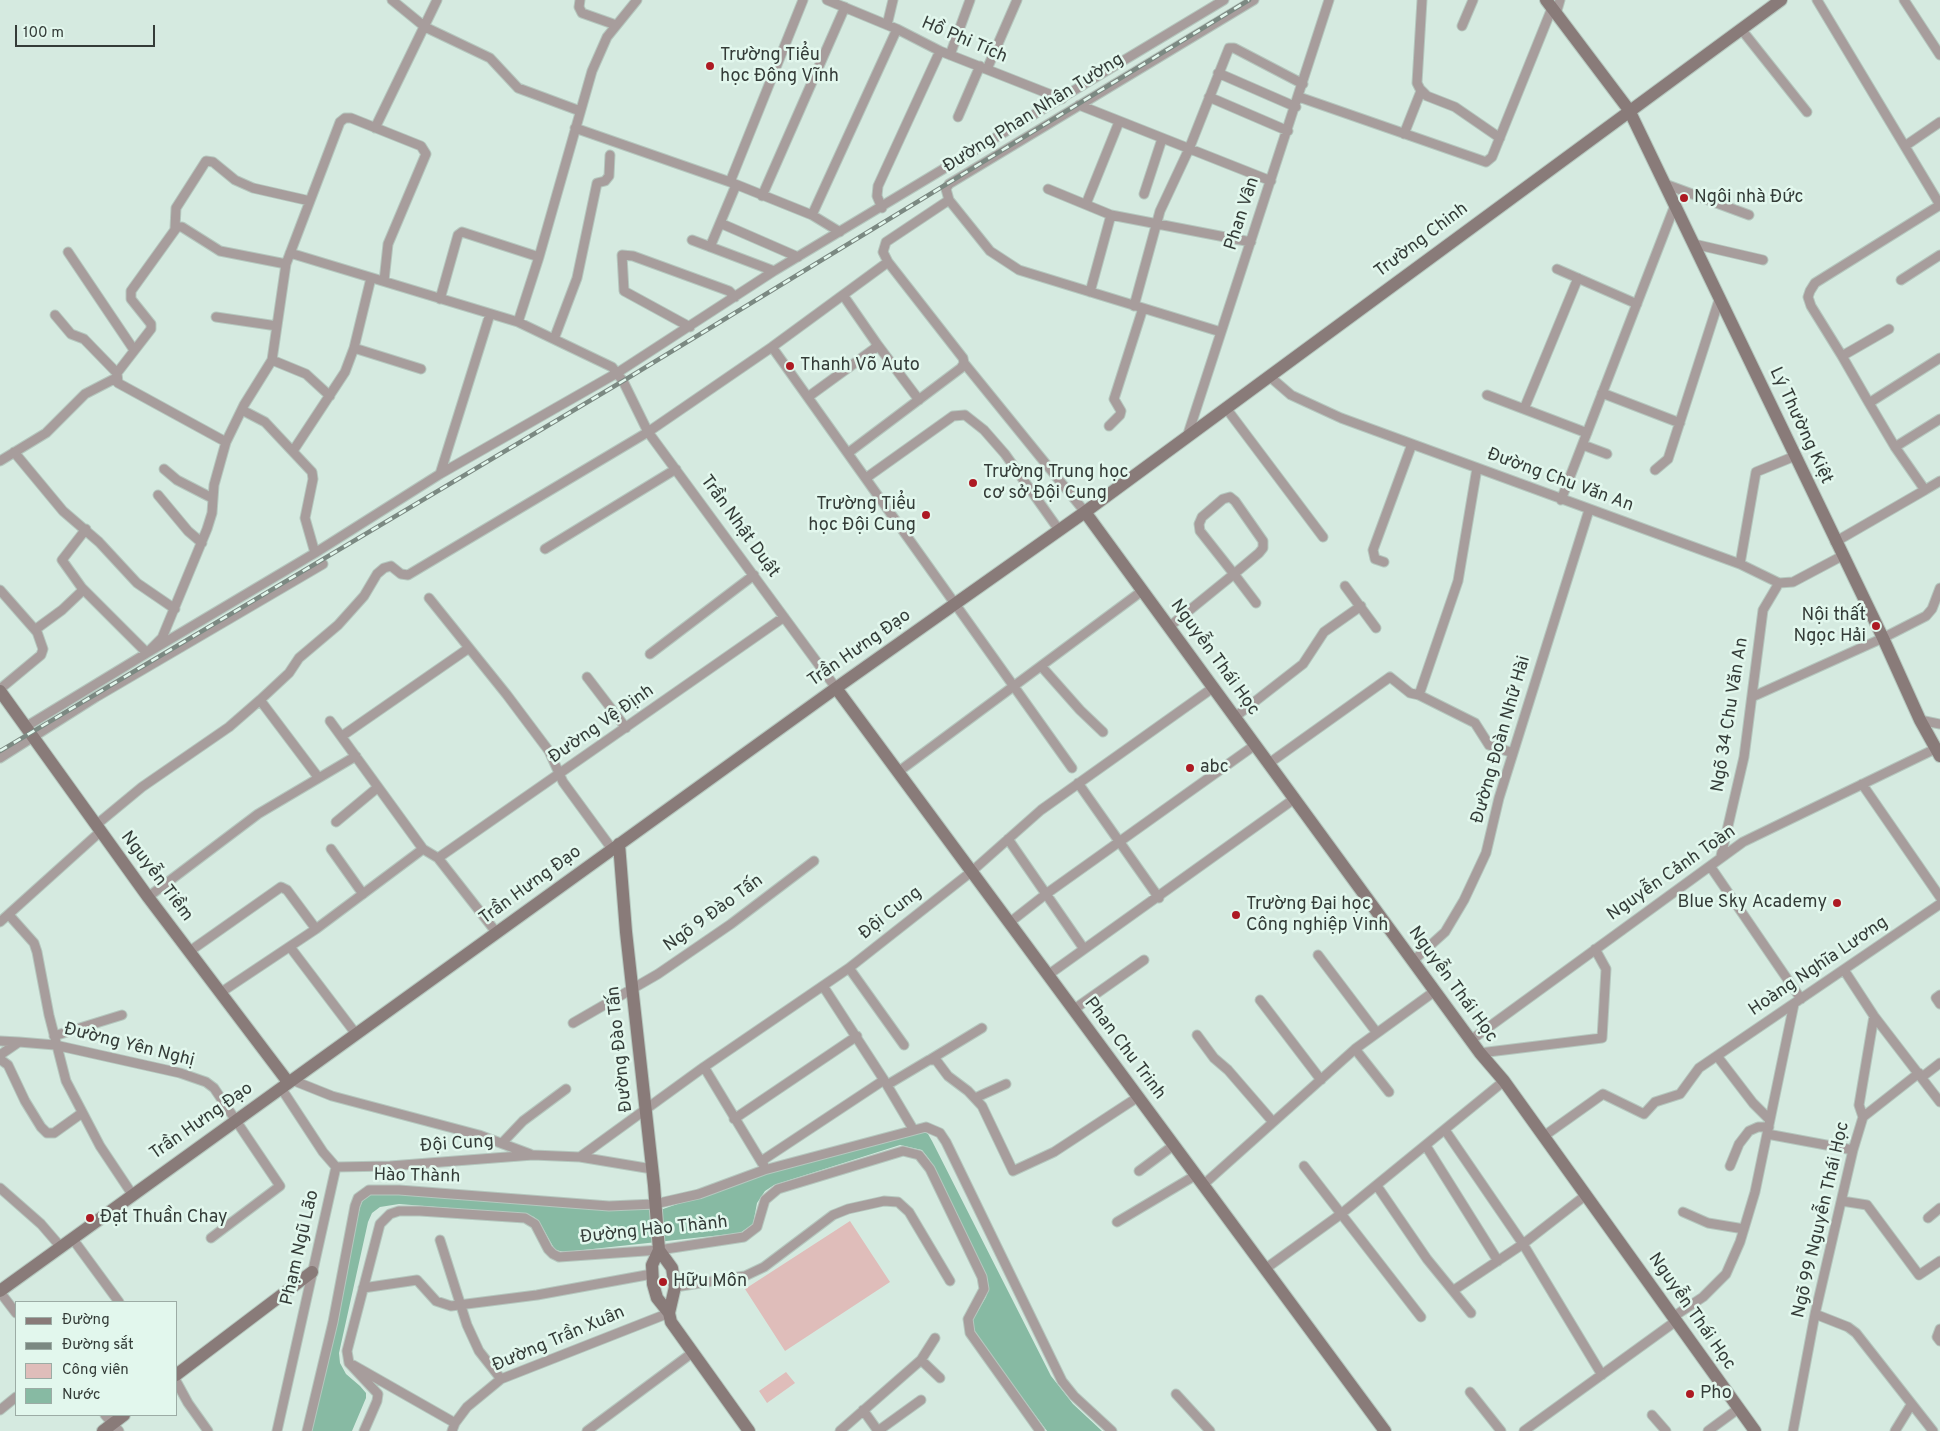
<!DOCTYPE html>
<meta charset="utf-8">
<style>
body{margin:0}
#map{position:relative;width:1940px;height:1431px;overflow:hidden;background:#d5eae0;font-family:Overpass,sans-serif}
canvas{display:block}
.legend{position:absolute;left:15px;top:1301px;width:162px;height:115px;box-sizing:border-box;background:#e2f7ed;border:1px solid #9caca5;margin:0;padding:6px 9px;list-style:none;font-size:15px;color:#343c38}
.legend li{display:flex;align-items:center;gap:10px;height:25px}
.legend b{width:25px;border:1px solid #9caca5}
.scale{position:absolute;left:15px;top:25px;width:140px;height:22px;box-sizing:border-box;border:2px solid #343c38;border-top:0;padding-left:6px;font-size:15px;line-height:18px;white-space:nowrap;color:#343c38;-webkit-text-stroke:4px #e2f7ed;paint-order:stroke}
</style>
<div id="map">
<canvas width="1940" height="1431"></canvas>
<ul class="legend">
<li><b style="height:6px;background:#897b79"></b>Đường</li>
<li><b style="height:6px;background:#7b8982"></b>Đường sắt</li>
<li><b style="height:14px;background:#dfbdba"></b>Công viên</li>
<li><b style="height:14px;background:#87baa3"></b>Nước</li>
</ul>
<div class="scale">100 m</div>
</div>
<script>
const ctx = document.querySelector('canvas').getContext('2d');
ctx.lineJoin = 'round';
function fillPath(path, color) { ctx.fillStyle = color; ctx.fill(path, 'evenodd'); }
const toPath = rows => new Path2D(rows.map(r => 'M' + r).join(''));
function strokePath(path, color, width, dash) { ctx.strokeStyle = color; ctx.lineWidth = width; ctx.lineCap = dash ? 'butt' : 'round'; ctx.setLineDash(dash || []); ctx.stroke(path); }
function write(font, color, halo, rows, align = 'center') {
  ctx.font = font + ' Overpass,sans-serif'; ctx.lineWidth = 5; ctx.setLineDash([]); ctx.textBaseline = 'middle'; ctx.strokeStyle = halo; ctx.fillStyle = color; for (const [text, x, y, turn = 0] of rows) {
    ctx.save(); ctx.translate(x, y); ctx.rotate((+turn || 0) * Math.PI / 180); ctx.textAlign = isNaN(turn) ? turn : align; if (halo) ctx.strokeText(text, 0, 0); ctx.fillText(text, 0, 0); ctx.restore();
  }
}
const green = toPath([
 [850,1221,890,1282,785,1351,745,1289],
 [786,1372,795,1383,767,1403,759,1391]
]);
const water = toPath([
 [921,1130,928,1134,932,1141,1051,1376,1073,1404,1102,1431,1047,1431,975,1334,972,1321,986,1297,988,1289,987,1280,929,1159,922,1150,900,1145,774,1185,765,1191,757,1203,753,1224,740,1233,565,1252,555,1250,540,1223,534,1217,525,1214,399,1204,380,1207,372,1213,368,1222,339,1353,340,1363,346,1374,360,1386,366,1393,366,1398,352,1431,310,1431,360,1207,363,1200,369,1194,377,1191,637,1210,663,1209,765,1174]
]);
const street = toPath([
 [392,0,425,27,490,58,518,88,580,111],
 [580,0,579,7,582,13,616,25],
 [827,0,897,29,940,51,1062,99],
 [1422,0,1417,83,1420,89,1427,96,1455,107,1500,138],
 [1817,0,1940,205],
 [1904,0,1940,55],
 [1556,14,1560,0],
 [887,25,893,0],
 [1462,26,1473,0],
 [1741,29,1807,112],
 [950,55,970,0],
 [987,69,1017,0],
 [1218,73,1296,107],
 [1209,97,1288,131],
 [1299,97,1486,162,1492,157,1552,8],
 [1079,105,1271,181],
 [958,117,980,66],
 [375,128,437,0],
 [575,128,730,182,812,215,897,29],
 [1404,134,1421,91],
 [1905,146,1940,122],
 [730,182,803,0],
 [1665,184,1749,215],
 [1048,189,1111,215,1251,242],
 [1144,194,1162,139],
 [762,196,845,7],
 [949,200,990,251,1019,270,1221,332],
 [1086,204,1119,122],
 [882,208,877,196,878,186,940,51],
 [812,215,840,232],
 [720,223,798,257],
 [175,228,176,208,206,161,213,162,235,180,253,188,310,201],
 [692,240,774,271],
 [1694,244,1763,260],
 [710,247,736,185],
 [68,252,134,350],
 [290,253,518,322,612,367,623,381,648,432,836,688],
 [1557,269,1637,304],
 [1901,280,1940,255],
 [1090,292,1111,215],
 [440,299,458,235,462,232,539,257],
 [1134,306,1160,211,1189,149,1229,48,1234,48,1303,84],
 [55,315,71,334,84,339,117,373],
 [216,317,277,326],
 [518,322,539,257,592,71,607,37,637,0],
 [690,327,624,291,622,255,633,256,729,291,735,297],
 [554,339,577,278,597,183,605,181,609,176,610,155],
 [877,344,919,400],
 [772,347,1072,768],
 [354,348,421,369],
 [1842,356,1811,306,1808,297,1810,291,1815,283,1940,205],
 [272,360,306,374,330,396],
 [964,363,1085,512],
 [1269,376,1291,395,1341,418,1740,564,1779,583,1793,582,1842,556],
 [1602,393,1680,423],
 [1487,395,1587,433],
 [808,397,874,349,877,344,843,295],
 [1869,403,1842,356,1889,329],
 [1226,408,1323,537],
 [1524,409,1578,278],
 [242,410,265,422,312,472,313,479,305,518,315,553],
 [1940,419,1895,447,1925,490,1940,481],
 [1109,426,1120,415,1121,411,1114,399,1143,308],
 [1187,437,1329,0],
 [226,442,118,383,117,373,151,329,151,324,131,299,131,291,177,227,182,227,220,251,286,264],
 [1583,445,1607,454],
 [1895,447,1869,403,1940,358],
 [293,451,345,372,354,348,371,278],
 [14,452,63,511,99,542,137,583,175,609],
 [848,453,961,368,964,363,963,358,888,262],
 [0,461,46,433,85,394,116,378],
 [164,469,177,480,212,498],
 [1655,470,1668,459,1720,297],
 [440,474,490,314],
 [866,478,953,416,965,415,984,430,1005,454,1059,530],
 [158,495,188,531,202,543],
 [1561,500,1675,205],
 [1835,542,1925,490],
 [545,549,676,469],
 [1384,562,1375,559,1373,550,1412,444],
 [1740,564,1756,472,1795,456],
 [1345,586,1376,628],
 [82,588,147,653,315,553,440,474,617,373,774,271,1224,0],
 [0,590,37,632],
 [429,598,507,695,549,751,563,782,612,849],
 [1170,626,1234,574,1259,553,1263,548,1263,541,1235,501,1230,497,1223,499,1202,517,1199,524,1200,531,1234,574,1256,603],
 [650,654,754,575],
 [1041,666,1080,710,1103,732],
 [587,677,626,728],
 [0,689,41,655,43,649,36,629,62,610,81,592,82,588,62,560,86,529],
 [1419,695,1458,581,1477,468],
 [1752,697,1883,638,1926,616,1932,609,1940,588],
 [260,700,318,777],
 [1235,717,1303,664,1324,632,1361,606],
 [1920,720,1940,724],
 [330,721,423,849,438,858,496,932],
 [27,726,147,653,162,638,207,529,212,513,214,485,226,442,244,405,272,360,286,264,340,122,345,118,351,118,421,146,426,154,388,244,384,281],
 [342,736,469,648],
 [0,758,96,697,323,564],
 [1268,764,1390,677,1410,693,1419,695,1475,723,1489,745,1513,753],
 [898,772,1142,591],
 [1078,783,1159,898],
 [1862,784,1940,897],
 [336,822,377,788],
 [96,825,142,787,229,727,260,700,289,673,299,658,338,625,364,596,377,574,384,568,391,566,401,574,408,575,648,432,772,347,888,262,883,252,886,242,949,200,946,189,949,184,1254,0],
 [1008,839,1084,949],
 [331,849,363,894],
 [1721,856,1744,757,1763,610,1779,583],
 [438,858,784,617],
 [1710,866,1801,999],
 [148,897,258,814,356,756],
 [9,915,34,943,37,952,49,1015,66,1081,100,1146,132,1194],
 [0,922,101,831],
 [1009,923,1046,894,1255,745],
 [290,947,356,1034],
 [190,951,281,887,287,890,316,929],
 [1318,955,1377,1033],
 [1413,961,1445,932,1464,900,1486,853,1499,798,1589,510],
 [849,968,904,1045],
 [1844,970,1874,1016,1940,1102],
 [1048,975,1294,799],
 [823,986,884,1080,913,1129],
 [220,993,316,929,423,849],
 [1940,995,1936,998,1940,1004],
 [1260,1000,1321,1080],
 [1073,1010,1144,960],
 [573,1023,658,974,731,924,814,861],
 [1197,1035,1214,1058,1228,1070,1273,1122],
 [54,1036,122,1015],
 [1471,1040,1743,842,1935,749],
 [0,1041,19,1042],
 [1355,1049,1389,1092],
 [1480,1053,1602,1038,1606,969,1595,949],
 [0,1055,19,1042,55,1045,180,1073,206,1082,214,1088,280,1186,211,1238],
 [1717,1056,1753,1103,1770,1120],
 [0,1059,8,1065,25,1101,41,1127,47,1133,54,1133,82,1113],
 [931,1059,982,1028],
 [704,1067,762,1163],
 [1922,1077,1940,1063],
 [292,1080,332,1096,479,1135,530,1154],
 [887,1085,929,1060,936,1060,948,1076,968,1091,982,1106,1013,1171,1054,1152,1138,1097],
 [281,1088,323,1152,336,1167],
 [975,1098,1006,1084],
 [1863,1117,1919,1073],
 [734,1119,857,1036],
 [1445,1130,1523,1244,1602,1375],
 [1767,1134,1853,1150],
 [1544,1136,1603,1094,1644,1114,1655,1102,1680,1094,1699,1068,1940,904],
 [503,1142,523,1121,566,1089],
 [1426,1146,1498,1261],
 [580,1157,704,1067,849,968,971,872,1041,810,1214,687],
 [1304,1166,1421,1317],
 [1730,1166,1739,1144,1749,1131,1758,1127,1769,1127],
 [336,1167,390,1166,533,1155,580,1157,652,1169],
 [764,1170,763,1160,884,1080],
 [1139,1171,1174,1145],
 [1203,1185,1355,1049,1435,991],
 [1377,1186,1427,1259,1471,1313],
 [0,1188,41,1224,60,1246],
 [1842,1201,1867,1205,1919,1275,1940,1261],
 [1683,1212,1708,1223,1744,1229],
 [1928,1218,1940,1208],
 [1117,1222,1196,1175],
 [72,1238,119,1302],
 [440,1240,467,1325,479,1351,501,1379],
 [1265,1269,1341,1214,1504,1081],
 [675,1287,745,1276,764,1267,833,1215,848,1209,884,1201,898,1202,909,1212,950,1281],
 [363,1288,417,1280,436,1301,451,1306,537,1295,652,1274],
 [1454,1290,1523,1244,1586,1195],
 [0,1292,16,1313],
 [1815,1314,1848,1327,1856,1333,1933,1431],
 [1673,1317,1703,1297,1726,1274,1740,1242,1755,1192,1794,1004],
 [1940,1329,1937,1337,1940,1341],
 [921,1360,940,1378],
 [353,1365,455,1423],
 [176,1381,188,1403,208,1431],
 [1470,1392,1501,1431],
 [1176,1394,1210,1431],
 [0,1410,16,1397],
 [863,1410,878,1431,921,1400],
 [105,1415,119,1431],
 [1652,1415,1666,1431],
 [277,1431,336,1167],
 [307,1431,333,1322,355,1206,358,1198,369,1190,399,1190,609,1206,655,1204,699,1194,764,1170,926,1127,940,1133,946,1142,1062,1381,1074,1396,1112,1431],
 [364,1431,377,1401,378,1394,349,1363,347,1351,380,1224,390,1214,399,1211,420,1211,525,1218,535,1224,548,1249,553,1254,559,1257,659,1250,744,1237,757,1227,765,1200,778,1189,903,1151,919,1155,930,1169,982,1277,984,1289,968,1319,970,1333,1040,1431],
 [452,1431,455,1423,467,1407,501,1379,669,1313],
 [587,1431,692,1353],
 [840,1431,921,1360,935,1338],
 [1524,1431,1676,1321],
 [1708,1431,1738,1409],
 [1793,1431,1815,1314,1853,1150,1863,1117,1859,1105,1874,1016],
 [1895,1431,1911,1405]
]);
const secondary = toPath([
 [1546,0,1629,110,1883,638,1920,720,1940,756],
 [1085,512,1480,1053,1504,1081,1755,1431],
 [836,688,1385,1431],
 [0,691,148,897,288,1082],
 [619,844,626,932,654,1185,659,1250,652,1265,653,1284,657,1298,669,1313,671,1322,749,1431],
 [659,1250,672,1268,675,1287,669,1313],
 [0,1291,836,688,1085,512,1781,0],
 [176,1375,312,1272],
 [103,1431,124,1415]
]);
const rail = toPath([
 [0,751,623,381,1249,0]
]);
const markers = [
 [710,66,5,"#ad1a23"],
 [1684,198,5,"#ad1a23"],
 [790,366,5,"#ad1a23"],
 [973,483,5,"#ad1a23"],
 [926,515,5,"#ad1a23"],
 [1876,626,5,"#ad1a23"],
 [1190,768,5,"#ad1a23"],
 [1837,903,5,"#ad1a23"],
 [1236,915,5,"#ad1a23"],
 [90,1218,5,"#ad1a23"],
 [663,1282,5,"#ad1a23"],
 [1690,1394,5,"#ad1a23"]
];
const streetNames = [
 ["Hồ Phi Tích",964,41,23],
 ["Đường Phan Nhân Tường",1034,114,-32],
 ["Phan Vân",1243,214,-72],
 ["Trường Chinh",1422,241,-37],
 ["Lý Thường Kiệt",1800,426,65],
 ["Đường Chu Văn An",1560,481,20],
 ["Trần Nhật Duật",739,527,54],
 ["Trần Hưng Đạo",860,649,-35],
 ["Nguyễn Thái Học",1214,658,54],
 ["Ngõ 34 Chu Văn An",1731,715,-81],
 ["Đường Vệ Định",602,725,-35],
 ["Đường Đoàn Nhữ Hài",1502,740,-74],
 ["Nguyễn Cảnh Toàn",1672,874,-35],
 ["Nguyễn Tiềm",156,877,53],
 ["Trần Hưng Đạo",531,886,-36],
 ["Ngõ 9 Đào Tấn",714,914,-36],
 ["Đội Cung",891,914,-38],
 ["Hoàng Nghĩa Lương",1819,967,-34],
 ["Nguyễn Thái Học",1452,985,54],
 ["Đường Yên Nghị",129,1046,14],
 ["Đường Đào Tấn",621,1049,-96],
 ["Phan Chu Trinh",1124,1049,53],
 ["Trần Hưng Đạo",202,1122,-35],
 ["Đội Cung",457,1145,-4],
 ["Hào Thành",417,1177,1],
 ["Ngõ 99 Nguyễn Thái Học",1822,1220,-77],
 ["Đường Hào Thành",654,1231,-6],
 ["Phạm Ngũ Lão",301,1248,-77],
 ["Nguyễn Thái Học",1691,1312,55],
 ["Đường Trần Xuân",559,1340,-23]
];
const poiNames = [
 ["Trường Tiểu",720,56],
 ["học Đông Vĩnh",720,77],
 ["Ngôi nhà Đức",1694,198],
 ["Thanh Võ Auto",800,366],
 ["Trường Trung học",983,473],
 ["cơ sở Đội Cung",983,494],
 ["Trường Tiểu",916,505,"right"],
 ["học Đội Cung",916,526,"right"],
 ["Nội thất",1866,616,"right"],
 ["Ngọc Hải",1866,637,"right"],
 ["abc",1200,768],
 ["Blue Sky Academy",1827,903,"right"],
 ["Trường Đại học",1246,905],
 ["Công nghiệp Vinh",1246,926],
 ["Đạt Thuần Chay",100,1218],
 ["Hữu Môn",673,1282],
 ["Pho",1700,1394]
];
fillPath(green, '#dfbdba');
fillPath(water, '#87baa3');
strokePath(street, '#b5c7be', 11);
strokePath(secondary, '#b5c7be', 14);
strokePath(street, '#a79d9c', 9);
strokePath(secondary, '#897b79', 12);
strokePath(rail, '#7b8982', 4.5);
strokePath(rail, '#e2f7ed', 2.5, [8]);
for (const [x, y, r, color] of markers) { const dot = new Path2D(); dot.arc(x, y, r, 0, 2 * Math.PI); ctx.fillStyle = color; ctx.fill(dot); strokePath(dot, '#e2f7ed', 2); }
write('18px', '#343c38', '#e2f7ed', streetNames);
write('18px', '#343c38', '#e2f7ed', poiNames, 'left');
</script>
